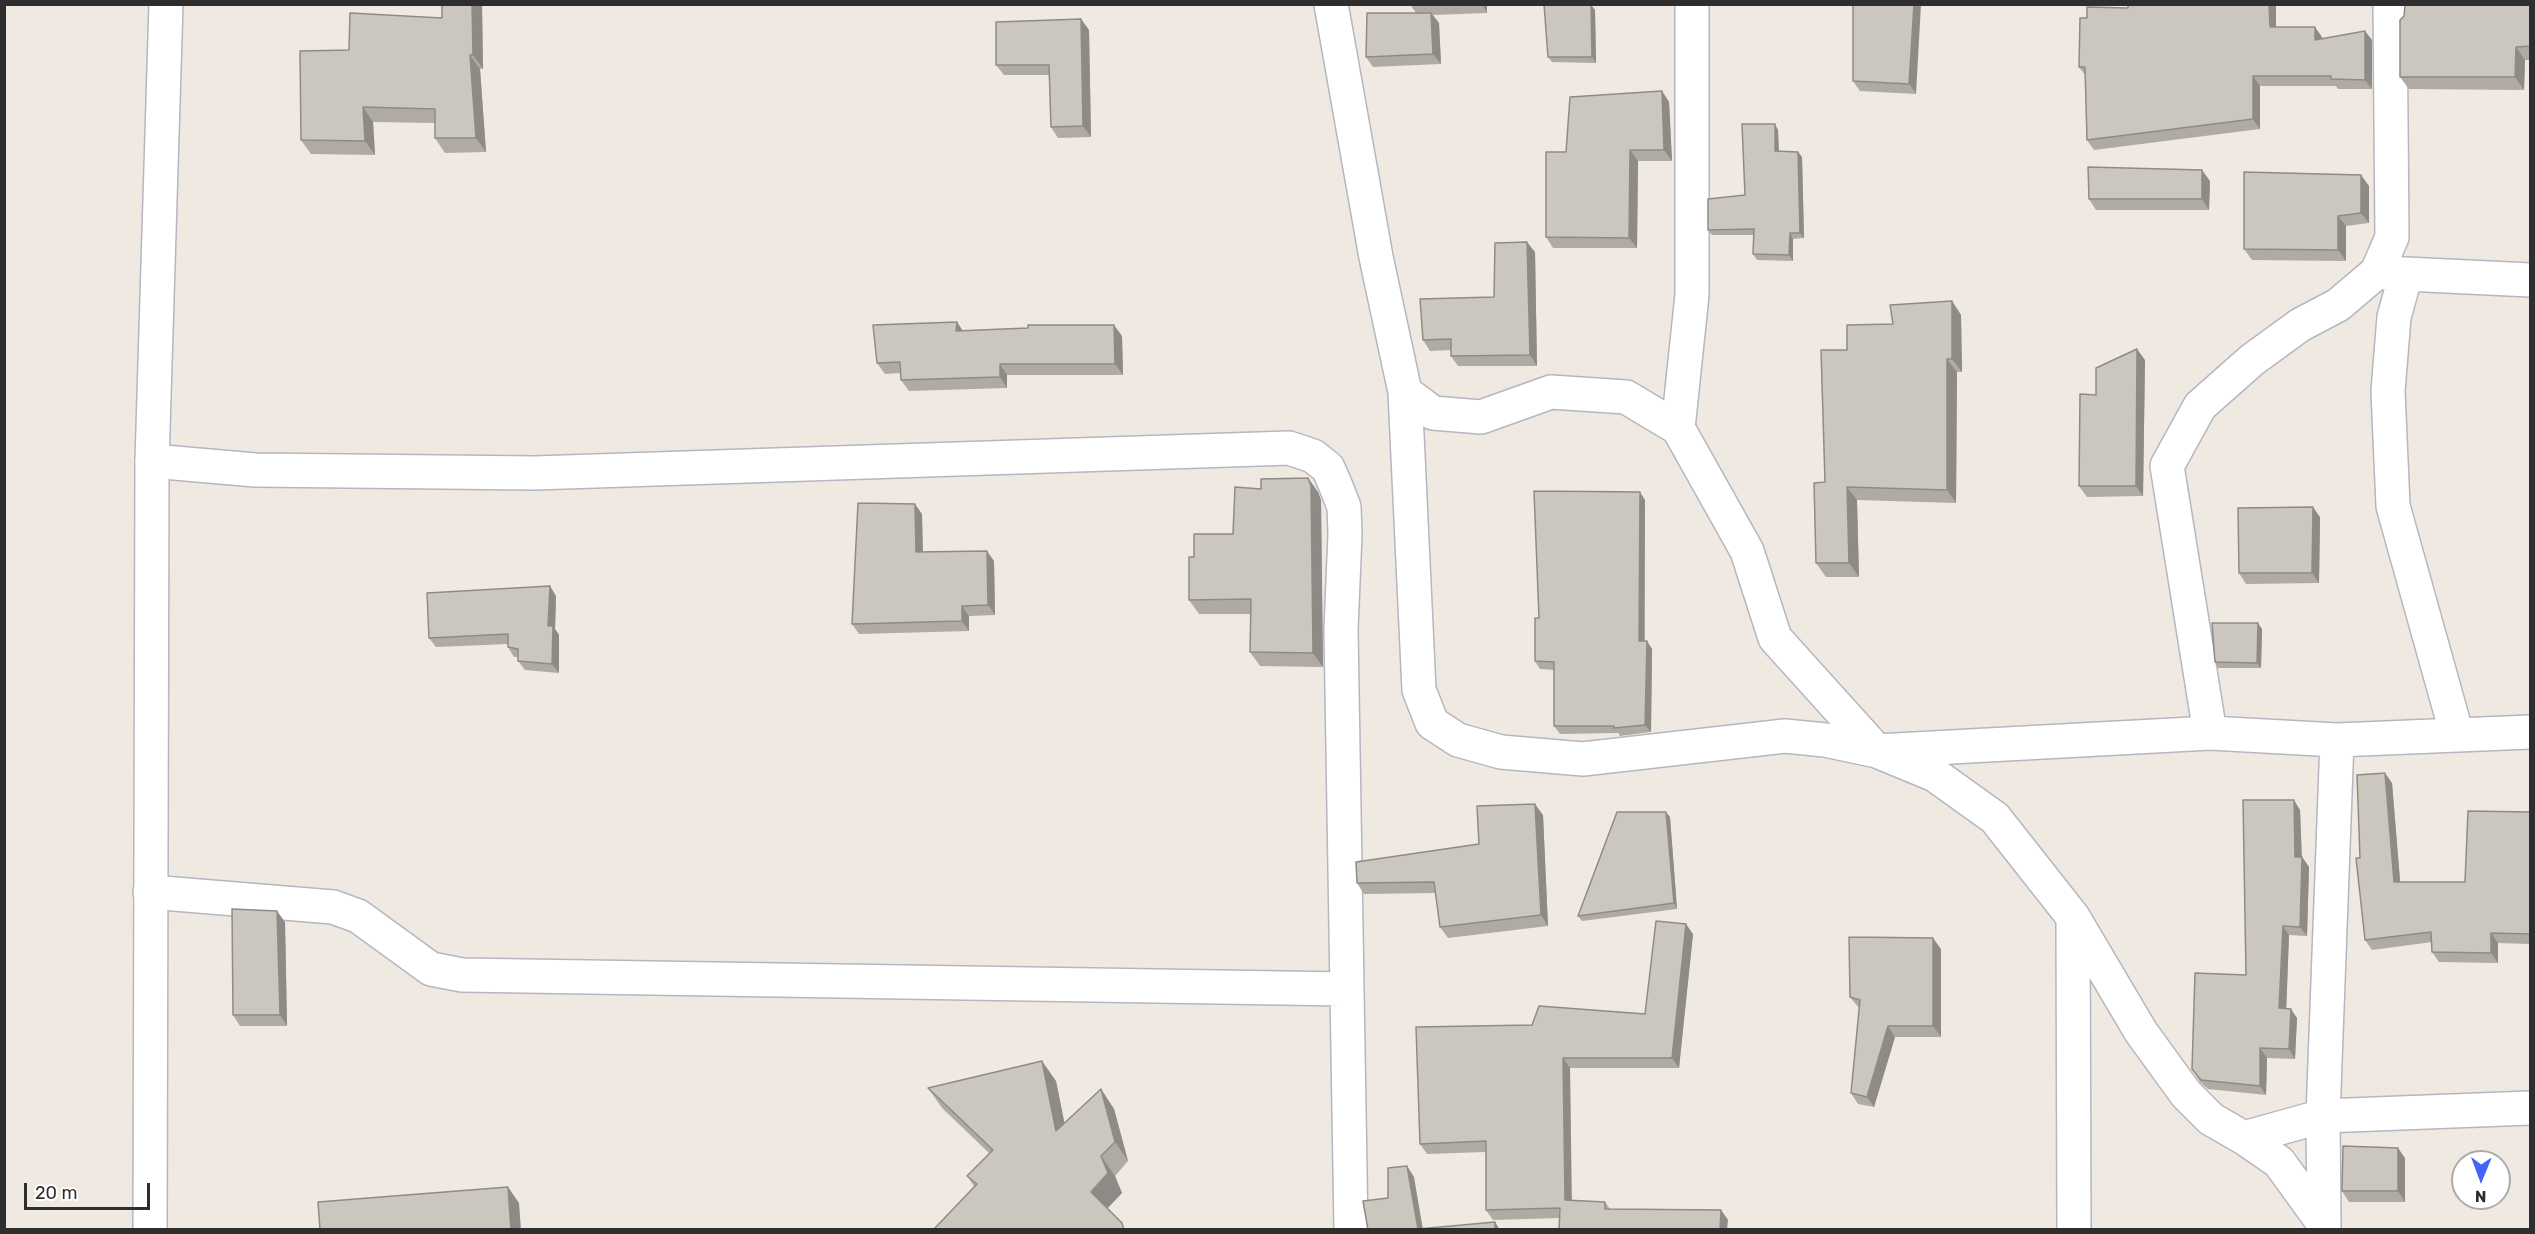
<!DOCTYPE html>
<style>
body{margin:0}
#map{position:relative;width:2535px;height:1234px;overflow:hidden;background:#efe9e1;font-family:Rubik,sans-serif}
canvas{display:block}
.frame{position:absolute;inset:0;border:6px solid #2e2e2e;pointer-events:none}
.north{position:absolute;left:2451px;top:1150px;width:60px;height:60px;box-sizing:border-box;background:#fff;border:2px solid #ababab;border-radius:50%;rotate:181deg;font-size:16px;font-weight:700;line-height:24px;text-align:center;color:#2e2e2e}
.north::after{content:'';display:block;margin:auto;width:21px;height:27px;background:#4264fb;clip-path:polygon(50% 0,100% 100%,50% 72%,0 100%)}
.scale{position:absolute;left:24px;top:1183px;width:126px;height:27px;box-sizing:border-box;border:3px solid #2e2e2e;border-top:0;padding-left:8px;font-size:18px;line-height:21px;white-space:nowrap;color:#2e2e2e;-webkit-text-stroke:4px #fff;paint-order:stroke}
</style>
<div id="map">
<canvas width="2535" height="1234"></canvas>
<div class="frame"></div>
<div class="north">N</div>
<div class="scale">20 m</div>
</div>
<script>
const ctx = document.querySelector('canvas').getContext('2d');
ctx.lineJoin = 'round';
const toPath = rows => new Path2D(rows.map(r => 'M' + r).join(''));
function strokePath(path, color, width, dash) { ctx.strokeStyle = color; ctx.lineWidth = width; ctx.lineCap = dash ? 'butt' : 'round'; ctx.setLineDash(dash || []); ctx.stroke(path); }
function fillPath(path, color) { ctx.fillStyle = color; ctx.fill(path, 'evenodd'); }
const street = toPath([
 [1331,4,1376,257,1405,392,1433,413,1481,417,1551,392,1626,397,1678,428,1747,551,1775,638,1877,751,2210,733,2337,740,2530,732],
 [2385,273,2530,280],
 [2406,274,2394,317,2388,391,2393,506,2457,735],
 [1405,392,1419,690,1432,723,1458,740,1501,752,1583,759,1785,736,1825,740,1877,751,1935,775,1995,818,2073,917,2141,1032,2186,1094,2211,1119,2244,1138,2323,1116,2337,740],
 [1678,428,1692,295,1692,4],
 [152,461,255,470,535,473,1289,448,1313,456,1328,468,1335,484,1344,507,1345,534,1341,629,1351,1230],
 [2210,733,2167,466,2200,406,2252,360,2300,325,2338,305,2377,272,2392,237,2390,4],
 [150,892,333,907,358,916,431,969,462,975,1345,989],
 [2073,919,2074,1230],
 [2244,1138,2279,1162,2324,1224],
 [2324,1230,2323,1116,2530,1108]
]);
const secondary = toPath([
 [150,1230,152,461,166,4]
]);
const wall = toPath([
 [442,4,482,4,483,69,480,69,486,152,445,153,435,138,435,123,373,122,375,155,311,154,301,140,349,50,442,18],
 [1410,4,1487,4,1487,13,1433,15,1439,23,1441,64,1373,67,1366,57,1416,13],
 [1853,4,1916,94,1860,91,1853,81],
 [2530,4,2530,60,2525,60,2524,90,2409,89,2400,77],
 [1591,5,1595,10,1596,63,1552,62,1548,57],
 [1081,19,1089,30,1091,137,1058,138,1051,127,1050,75,1004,75,996,65],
 [2276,27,2322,37,2322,39,2372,40,2372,89,2338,89,2336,86,2260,86,2260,129,2094,150,2087,140,2085,75,2079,67],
 [1662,91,1669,102,1672,161,1638,161,1637,248,1553,248,1546,237,1566,152],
 [1778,130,1779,151,1798,152,1802,157,1804,238,1793,239,1793,261,1757,260,1753,254,1754,235,1712,235,1708,230,1745,195],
 [2210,181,2209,210,2096,210,2089,199],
 [2369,186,2369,223,2346,226,2346,261,2252,260,2244,249],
 [1535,252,1537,366,1458,366,1451,356,1451,350,1430,351,1423,340,1494,297],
 [1952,301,1961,315,1962,372,1957,372,1956,503,1857,500,1859,577,1826,577,1816,563,1825,482,1847,350],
 [957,322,963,331,1122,336,1123,375,1007,375,1007,388,909,391,901,380,901,373,885,374,877,363],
 [2145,360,2143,496,2087,497,2079,486,2096,395],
 [1308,478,1318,492,1321,500,1323,667,1260,666,1250,652,1251,614,1199,614,1189,600,1194,557,1233,534,1261,489],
 [1645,500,1645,641,1652,649,1651,732,1620,736,1618,733,1560,734,1554,726,1554,670,1540,669,1535,661,1539,618],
 [922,514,923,552,994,561,995,615,969,616,969,631,859,634,852,624],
 [2320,517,2319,583,2246,584,2239,573],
 [556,596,555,629,559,635,559,673,525,670,518,661,518,657,514,657,508,647,508,644,436,647,429,638],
 [2262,629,2261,668,2218,668,2215,662],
 [2392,783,2400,882,2465,882,2530,812,2530,944,2498,943,2498,963,2439,962,2432,952,2432,942,2372,950,2365,940,2360,858],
 [2300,810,2302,857,2309,867,2307,936,2289,935,2286,1008,2297,1018,2295,1059,2267,1058,2266,1095,2208,1089,2200,1082,2192,1069,2246,975],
 [1543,815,1548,926,1448,938,1440,927,1436,893,1364,894,1357,883,1479,844],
 [1670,817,1677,909,1582,921,1578,916],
 [285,922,287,1026,240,1026,233,1015],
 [1693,934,1679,1068,1570,1068,1571,1200,1605,1202,1610,1209,1721,1210,1728,1220,1560,1218,1493,1220,1486,1210,1486,1152,1427,1154,1420,1144,1532,1025,1645,1014],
 [1941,949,1941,1037,1895,1037,1874,1107,1858,1104,1851,1093,1859,1008,1850,997],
 [1056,1081,1064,1123,1101,1089,1114,1109,1128,1161,1115,1176,1122,1193,1107,1208,974,1186,967,1176,989,1153,942,1108,928,1088],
 [2405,1158,2405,1202,2349,1202,2342,1191]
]);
const shadedWall = toPath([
 [472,4,482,4,483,69,473,55],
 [1482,4,1487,4,1487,13],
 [1914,4,1921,4,1916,94,1909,84],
 [2269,4,2276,4,2276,37,2270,27],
 [1591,5,1595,10,1596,63,1592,57],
 [1431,13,1439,23,1441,64,1433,54],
 [1081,19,1089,30,1091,137,1083,126],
 [2315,27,2322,37,2322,50,2315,40],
 [2365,31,2372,40,2372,89,2365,80],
 [2516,47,2525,60,2524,90,2515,77],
 [470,55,480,69,486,152,476,138],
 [2253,76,2260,86,2260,129,2253,119],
 [1662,91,1669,102,1672,161,1664,150],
 [363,107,373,122,375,155,365,141],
 [1775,124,1778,130,1779,157,1775,151],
 [1630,150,1638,161,1637,248,1629,238],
 [1798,152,1802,157,1804,238,1800,233],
 [2202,170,2210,181,2209,210,2202,199],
 [2361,175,2369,186,2369,223,2361,213],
 [2338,216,2346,226,2346,261,2338,250],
 [1790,233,1793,239,1793,261,1789,255],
 [1527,242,1535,252,1537,366,1530,355],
 [1952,301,1961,315,1962,372,1952,359],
 [957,322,964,333,956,331],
 [1114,325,1122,336,1123,375,1115,364],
 [2137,349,2145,360,2143,496,2136,486],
 [1947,359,1957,372,1956,503,1947,490],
 [1000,364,1007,375,1007,388,1000,377],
 [1308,478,1318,492,1321,500,1323,667,1313,653],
 [1847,487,1857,500,1859,577,1849,563],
 [1640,492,1645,500,1644,649,1639,641],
 [915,504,922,514,923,562,916,552],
 [2313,507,2320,517,2319,583,2312,573],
 [987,551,994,561,995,615,988,605],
 [550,586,556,596,555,629,559,635,559,673,552,664,548,626],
 [962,606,969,616,969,631,962,621],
 [2258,623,2262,629,2261,668,2257,663],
 [1647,641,1652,649,1651,732,1645,725],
 [2385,773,2392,783,2401,892,2394,882],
 [2294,800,2300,810,2302,867,2295,857],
 [1535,804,1543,815,1548,926,1541,915],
 [1666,812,1670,817,1677,909,1674,903],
 [2302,857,2309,867,2307,936,2300,927],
 [277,911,285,922,287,1026,280,1015],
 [1686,924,1693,934,1679,1068,1672,1058],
 [2283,926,2289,935,2286,1017,2279,1008],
 [2491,933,2498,943,2498,963,2491,953],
 [1933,938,1941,949,1941,1037,1933,1026],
 [2291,1009,2297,1018,2295,1059,2289,1049],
 [1888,1026,1895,1037,1874,1107,1867,1097],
 [2260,1048,2267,1058,2266,1095,2260,1086],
 [1563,1058,1570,1068,1572,1210,1565,1200],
 [1042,1061,1056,1081,1070,1150,1056,1131],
 [1101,1089,1114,1109,1128,1161,1115,1142],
 [2398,1148,2405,1158,2405,1202,2398,1191],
 [1101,1156,1115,1176,1122,1193,1105,1211,1091,1192],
 [1407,1166,1414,1177,1423,1230,1418,1229],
 [508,1187,519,1203,521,1230,511,1230],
 [1721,1210,1728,1220,1727,1230,1720,1230],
 [1495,1222,1500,1230,1495,1230]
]);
const building = toPath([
 [442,4,472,4,473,55,470,55,476,138,435,138,435,109,363,107,365,141,301,140,300,51,349,50,350,13,442,18,442,4],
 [1544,4,1591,5,1592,57,1548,57,1544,4],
 [1853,4,1914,4,1909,84,1853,81,1853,4],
 [2128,4,2269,4,2270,27,2315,27,2315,40,2365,31,2365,80,2331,79,2331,76,2253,76,2253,119,2087,140,2085,67,2079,67,2080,18,2087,18,2087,7,2128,8,2128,4],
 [2405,4,2530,4,2530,46,2516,47,2515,77,2400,77,2400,20,2404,16,2405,4],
 [1367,13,1431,13,1433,54,1366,57,1367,13],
 [1081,19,1083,126,1051,127,1049,65,996,65,996,22,1081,19],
 [1662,91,1664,150,1630,150,1629,238,1546,237,1546,152,1566,152,1570,97,1662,91],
 [1742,124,1775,124,1775,151,1798,152,1800,233,1790,233,1789,255,1753,254,1754,229,1708,230,1708,199,1745,195,1742,124],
 [2088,167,2202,170,2202,199,2089,199,2088,167],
 [2244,172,2361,175,2361,213,2338,216,2338,250,2244,249,2244,172],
 [1527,242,1530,355,1451,356,1451,339,1423,340,1420,299,1494,297,1495,243,1527,242],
 [1952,301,1952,359,1947,359,1947,490,1847,487,1849,563,1816,563,1814,483,1825,482,1821,350,1847,350,1847,325,1893,324,1890,305,1952,301],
 [957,322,956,331,1028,328,1028,325,1114,325,1115,364,1000,364,1000,377,901,380,900,362,877,363,873,325,957,322],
 [2137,349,2136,486,2079,486,2080,394,2096,395,2096,368,2137,349],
 [1308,478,1311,486,1313,653,1250,652,1251,599,1189,600,1189,557,1194,557,1194,534,1233,534,1235,487,1261,489,1261,479,1308,478],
 [1534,491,1640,492,1639,641,1647,641,1645,725,1614,728,1614,726,1554,726,1554,662,1535,661,1535,618,1539,618,1534,491],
 [858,503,915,504,916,552,987,551,988,605,962,606,962,621,852,624,858,503],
 [2313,507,2312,573,2239,573,2238,508,2313,507],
 [550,586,548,626,553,626,552,664,518,661,518,649,508,647,508,634,429,638,427,593,550,586],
 [2212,623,2258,623,2257,663,2215,662,2212,623],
 [2385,773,2394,882,2465,882,2468,811,2530,812,2530,934,2491,933,2491,953,2432,952,2431,932,2365,940,2356,858,2360,858,2357,775,2385,773],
 [2243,800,2294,800,2295,857,2302,857,2300,927,2283,926,2279,1008,2291,1009,2289,1049,2260,1048,2260,1086,2201,1080,2192,1069,2195,973,2246,975,2243,800],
 [1535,804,1541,915,1440,927,1434,882,1357,883,1356,862,1479,844,1477,806,1535,804],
 [1617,812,1666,812,1674,903,1578,916,1617,812],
 [232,909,277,911,280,1015,233,1015,232,909],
 [1656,921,1686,924,1672,1058,1563,1058,1565,1200,1605,1202,1605,1209,1721,1210,1720,1230,1559,1230,1560,1208,1486,1210,1486,1141,1420,1144,1416,1027,1532,1025,1539,1006,1645,1014,1656,921],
 [1849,937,1933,938,1933,1026,1888,1026,1867,1097,1851,1093,1860,1000,1850,997,1849,937],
 [1042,1061,1056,1131,1101,1089,1115,1142,1101,1156,1108,1173,1091,1192,1122,1223,1124,1230,933,1230,977,1184,967,1176,993,1150,928,1088,1042,1061],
 [2343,1146,2398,1148,2398,1191,2342,1191,2343,1146],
 [1407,1166,1418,1229,1495,1222,1495,1230,1368,1230,1363,1201,1388,1198,1388,1168,1407,1166],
 [508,1187,511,1230,320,1230,318,1202,508,1187]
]);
strokePath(street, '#b4b7c1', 36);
strokePath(secondary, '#b4b7c1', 36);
strokePath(street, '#fff', 33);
strokePath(secondary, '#fff', 33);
fillPath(wall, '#afaba4');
fillPath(shadedWall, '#8e8b86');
fillPath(building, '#cbc7bf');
strokePath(building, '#8e8b86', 1.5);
</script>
